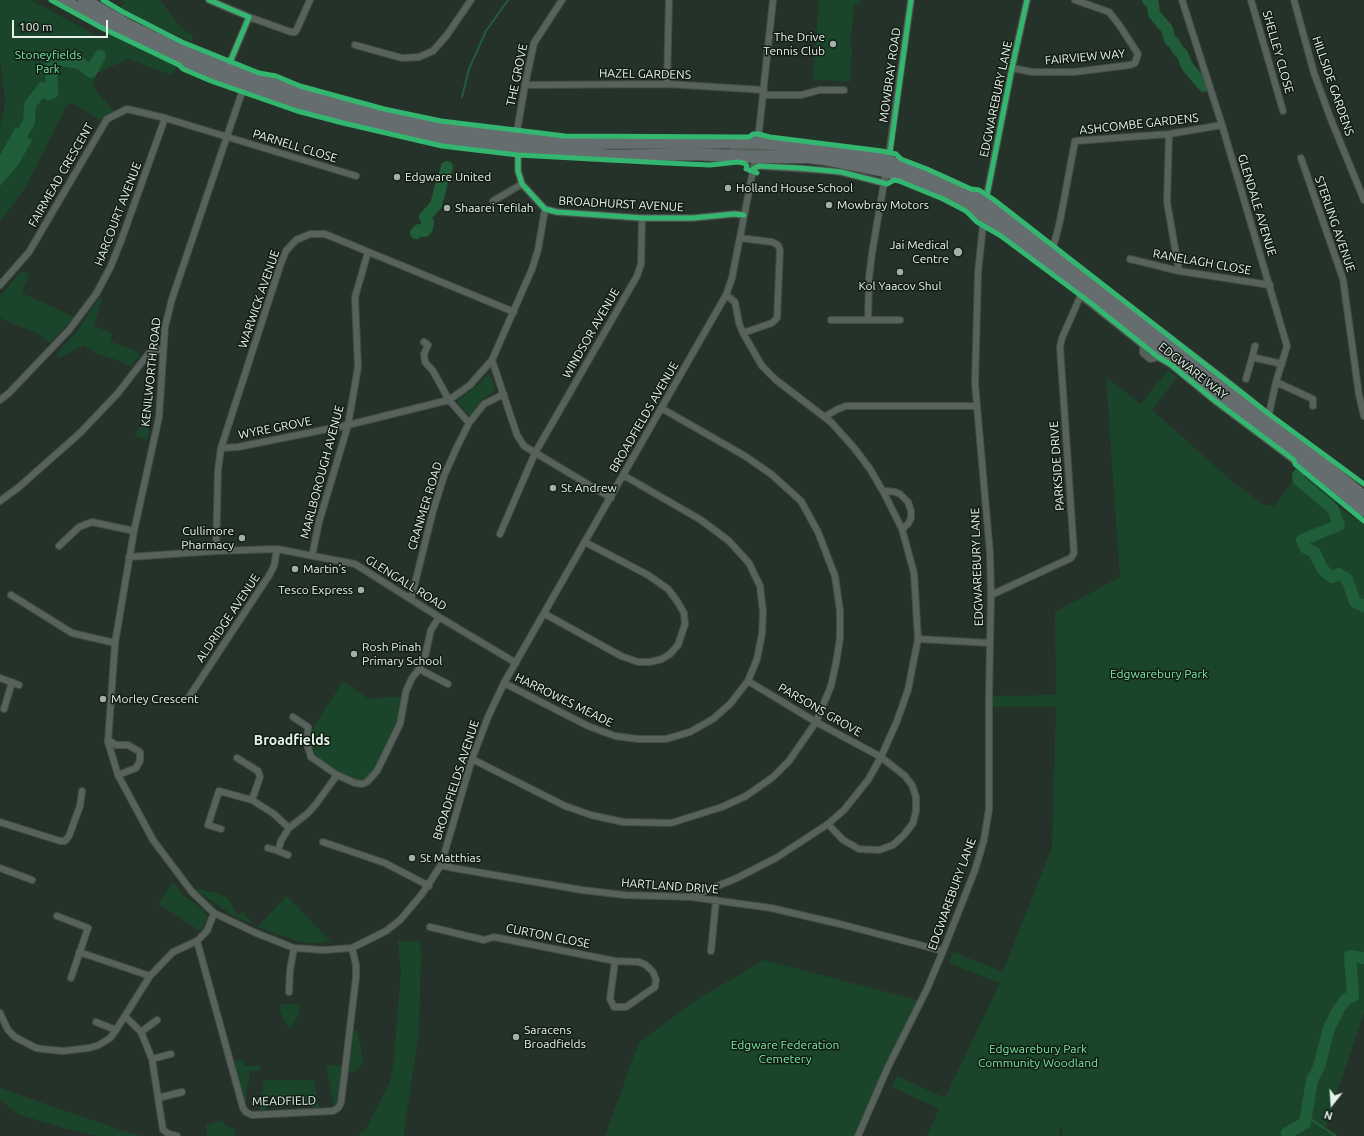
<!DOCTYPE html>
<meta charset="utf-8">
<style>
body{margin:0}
#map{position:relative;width:1364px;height:1136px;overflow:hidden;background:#253229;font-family:Ubuntu,sans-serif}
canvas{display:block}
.north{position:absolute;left:1312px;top:1084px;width:40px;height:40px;-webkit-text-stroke:3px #121c15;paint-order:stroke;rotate:197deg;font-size:11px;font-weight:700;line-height:16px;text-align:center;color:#e5f4e9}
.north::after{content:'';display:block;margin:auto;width:14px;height:18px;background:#e5f4e9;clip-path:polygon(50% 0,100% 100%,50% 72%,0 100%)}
.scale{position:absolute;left:12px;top:20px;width:96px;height:18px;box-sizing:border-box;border:2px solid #e5f4e9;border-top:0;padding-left:5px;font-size:12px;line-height:14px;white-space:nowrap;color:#e5f4e9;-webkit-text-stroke:3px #121c15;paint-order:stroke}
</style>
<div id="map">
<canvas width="1364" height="1136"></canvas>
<div class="north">N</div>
<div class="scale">100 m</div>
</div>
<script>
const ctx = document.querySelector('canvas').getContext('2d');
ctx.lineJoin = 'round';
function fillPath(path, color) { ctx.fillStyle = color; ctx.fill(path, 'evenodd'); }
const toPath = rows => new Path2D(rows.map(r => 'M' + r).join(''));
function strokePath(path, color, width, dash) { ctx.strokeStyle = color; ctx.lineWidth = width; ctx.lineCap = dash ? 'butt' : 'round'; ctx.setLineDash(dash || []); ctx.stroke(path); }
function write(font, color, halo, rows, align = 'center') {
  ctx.font = font + ' Ubuntu,sans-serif'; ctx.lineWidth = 3; ctx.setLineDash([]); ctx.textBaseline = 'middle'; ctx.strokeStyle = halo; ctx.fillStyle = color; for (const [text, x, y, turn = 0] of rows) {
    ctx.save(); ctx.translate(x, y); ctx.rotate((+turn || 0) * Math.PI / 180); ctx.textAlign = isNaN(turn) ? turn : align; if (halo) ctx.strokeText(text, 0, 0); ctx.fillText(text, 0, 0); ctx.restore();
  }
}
const green = toPath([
 [0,0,31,0,101,38,107,33,178,66,172,75,128,59,97,73,93,87,116,114,104,122,72,103,66,107,25,188,0,222,0,126,4,110,5,100,0,58],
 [120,0,160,0,178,24,186,32,193,35,192,42,154,25,120,8,125,2],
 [819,0,861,0,860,5,854,4,850,48,852,48,850,82,813,79],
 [21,272,29,273,22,293,74,317,50,343,37,333,6,321,0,317,0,296],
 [100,297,102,298,94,326,112,333,110,341,140,353,131,367,118,360,98,354,84,345,59,358,56,355,76,333],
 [1168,370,1177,377,1152,410,1233,482,1263,504,1274,506,1300,472,1310,479,1335,500,1334,503,1364,525,1364,1013,1324,1131,1322,1131,1338,1136,1062,1136,1062,1124,1059,1136,927,1136,939,1109,892,1087,897,1076,945,1098,1000,983,949,963,953,952,1003,972,1052,847,1056,707,989,707,989,696,1056,695,1055,612,1120,577,1106,377,1141,404],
 [488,374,490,375,495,388,494,391,480,401,471,414,468,414,458,403,458,400,478,385],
 [154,403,147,440,135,435],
 [343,681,368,699,390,697,400,698,398,722,370,778,361,781,350,779,319,760,314,753,312,730],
 [173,881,182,894,203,910,207,916,202,929,200,931,159,904],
 [194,889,218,893,229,899,238,916,242,912,255,925,235,917],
 [287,896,331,942,310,943,294,940,257,927],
 [398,941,419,941,421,950,419,1032,404,1130,405,1136,358,1136,366,1129,390,1082,393,1068,401,972],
 [764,960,913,999,920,1002,858,1136,605,1136,639,1042,701,997],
 [280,1004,300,1004,297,1018,290,1029,283,1018,280,1009],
 [354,1030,357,1030,363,1060,362,1064,354,1072,349,1072],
 [235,1060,244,1060,244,1066,260,1066,260,1071,250,1071,245,1104,235,1066,236,1066],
 [326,1065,343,1066,339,1101,334,1106],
 [264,1080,314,1080,319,1108,315,1109,311,1105,267,1106,265,1110,259,1110],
 [0,1088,120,1130,142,1136,99,1136,67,1129,18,1114,0,1100],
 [223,1120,225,1126,234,1129,235,1136,207,1136,206,1125]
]);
const water = toPath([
 [16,127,22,134,32,140,19,164,0,186,0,155]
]);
const stream = toPath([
 [462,97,469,69,486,31,508,0],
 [1306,1116,1336,1136]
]);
const river = toPath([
 [1148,0,1153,4,1154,14,1167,29,1170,40,1174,43,1178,50,1182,54,1187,66,1204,86],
 [22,134,29,122,30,105,43,88,48,94,52,93,51,58,80,63,91,72,100,56],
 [444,177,447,167],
 [416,233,419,230,425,231,427,228,428,223,425,217,436,205,442,182],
 [1298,475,1299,480,1303,484],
 [1305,485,1333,509,1339,525,1302,540,1306,548,1314,552,1323,570,1332,577,1339,574,1347,579,1355,602,1364,606],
 [1287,1133,1305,1123,1312,1080,1319,1067,1329,1028,1338,1010,1346,999,1353,996,1350,956,1364,958]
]);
const street = toPath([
 [209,0,249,17,291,32,295,32,297,29,310,0],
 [1182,0,1222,125,1287,346,1276,382,1268,418],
 [1251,0,1283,111],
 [1294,0,1314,73,1330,117,1364,200],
 [355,45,402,58,419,57,433,51,447,35,471,0],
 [1012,68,1032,72,1074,72,1130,65,1135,63,1138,54,1120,26,1109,12,1075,0],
 [230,70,230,62,249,17],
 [667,84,669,0],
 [525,85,667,84,764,90],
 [244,86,172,299,165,327,159,417,134,531,115,643,108,742,118,775,153,840,192,892,214,913,256,933,294,948,324,950,352,948,386,931,400,920,422,894,441,865,472,759,488,717,504,683,726,295,732,278,757,150,773,0],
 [763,95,801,95,820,90,844,90],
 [1169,134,1167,202,1179,271],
 [517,138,517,131,525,85,534,43,562,0],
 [732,147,775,150,784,154],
 [518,149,518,171,522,184,545,209],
 [1301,158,1343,279,1359,395,1364,416],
 [888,161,911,0],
 [753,169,759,166,821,170,841,172,884,183],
 [493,201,522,184],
 [985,204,1012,68,1027,0],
 [545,209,538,250,532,269,492,360,517,435,524,446,611,498],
 [545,209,557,212,642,218,693,218,734,214,744,215],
 [740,238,772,242,778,245,780,250,777,318,772,323,743,333],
 [1052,252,1060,221,1075,141,1169,134,1222,125],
 [1130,259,1179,271,1270,285],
 [0,285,29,252,107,119,127,109,165,118,356,176],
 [1080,295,1158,357,1170,364,1214,400,1294,460,1302,459],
 [831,320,900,320],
 [868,320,869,278,872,253,886,171,885,169],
 [1143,345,1143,353,1150,359,1158,357],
 [1252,358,1255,346],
 [1246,379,1252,358,1256,358,1282,364],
 [1276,382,1313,399,1313,406],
 [0,400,9,393,69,330,96,294,110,268,121,241,165,118],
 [824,417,838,409,846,406,977,406],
 [469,423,449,400,470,385,492,360],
 [221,448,238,447,348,425,449,400,433,371,425,362,424,354,428,345,424,342],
 [884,493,887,491,895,492,900,494,908,502,911,511,911,518,908,524,902,529],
 [0,501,19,487,80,433,118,393,149,353,162,349],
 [500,534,535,453,637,276,641,264,642,218],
 [59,546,79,527,92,522,134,531],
 [216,551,218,470,221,448,280,266,286,251,296,240,310,234,325,234,514,312],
 [312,556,319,522,348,425,358,367,355,297,368,252],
 [129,557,216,551,277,549,355,564,439,617,516,663],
 [11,595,72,633,115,643],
 [991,595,1071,558,1074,553,1060,347,1062,338,1084,288],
 [411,599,433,511,444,476,456,449,469,423,484,404,504,394],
 [545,614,621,656,638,662,650,662,662,659,670,654,678,645,685,624,684,613,677,601,668,589,648,575,585,542],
 [918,639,990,643],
 [419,669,448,684],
 [0,678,19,685],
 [748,681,816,722,881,757,905,776,912,785,916,797,916,811,913,823,904,835,893,845,879,850,859,849,843,840,828,824],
 [504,683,588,726,615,736,638,739,666,739,690,732,713,719,730,704,748,681,757,659,762,634,763,612,760,586,749,563,729,541,701,520,623,475],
 [189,697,270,574,274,566,277,549],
 [4,709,12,682],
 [293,717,308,727,307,744,311,757,337,775,355,783,362,784,367,782,377,771,400,724,406,691,412,678,419,669,425,656,431,630,439,617],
 [108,740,116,745,128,745,140,752,140,761,136,768,118,775],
 [237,758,258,771,260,777,252,800],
 [472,759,565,806,591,815,623,822,671,823,722,807,746,796,773,777,789,761,816,722,831,686,836,663,840,638,840,611,835,576,818,532,801,501,771,474,745,456,661,408],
 [0,822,60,841,65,841,69,836,80,806,82,791],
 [221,829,208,825,219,791,252,800,274,814,289,828],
 [323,842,385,863,429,886],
 [268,848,278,851],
 [288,855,278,851,281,841,289,828,308,813,316,804,337,775],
 [441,865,453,868,582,890,625,895,691,897,771,908,840,924,943,951],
 [0,868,32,880],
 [691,897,737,878,776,858,828,824,844,810,868,780,881,757,897,721,908,690,918,639,914,573,902,529,884,493,870,469,855,449,831,422,776,380,762,366,743,333,739,323,735,302,726,295],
 [57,916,88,928,71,978],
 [430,927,484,940,494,937,615,961,610,999,614,1007,626,1007,655,987,656,980,653,972,646,965,639,962,615,961],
 [197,941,243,1108,246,1112,252,1115,333,1111,338,1108,341,1103,356,977,356,965,352,948],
 [711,951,716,900],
 [79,952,150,976],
 [289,992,290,970,294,948],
 [0,1013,8,1030,15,1037,36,1048,42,1049,63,1051,89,1048,99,1045,110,1038,116,1030,150,976,173,952,197,941,207,931,214,913],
 [125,1016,141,1032,152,1059,163,1130,169,1134,177,1136],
 [96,1022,116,1030],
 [141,1032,157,1020],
 [152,1059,171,1054],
 [158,1098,182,1092],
 [858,1136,888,1067,927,989,943,951,975,870,984,840,989,809,989,696,991,595,990,554,975,383,978,273,984,215]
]);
const highway = toPath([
 [62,0,126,34,178,59,244,86,299,104,379,126,447,141,518,149,613,156,695,154,755,157,808,157,825,159,886,171,916,181,946,194,969,206,1016,237,1302,459,1364,510],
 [84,0,129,26,176,48,230,70,299,93,382,117,445,130,574,143,758,142,874,157,918,171,949,184,985,203,1003,214,1229,387,1364,497]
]);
const cycleway = toPath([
 [51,0,104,29,179,65,183,69,211,81,297,111,343,123,442,146,518,155,666,163,710,165,738,162,744,163,747,166,746,169,757,173],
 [103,0,123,12,182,42,259,73,276,76,300,86,384,109,441,121,565,136,744,137,749,137,753,134,758,134,770,137,882,151,896,154,901,159,927,169,971,189,979,190,993,199,1269,414,1364,484],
 [209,0,249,17,230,62],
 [890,153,911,0],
 [518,155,518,171,522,184,545,209,557,212,642,218,693,218,734,214,744,215],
 [753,169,759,166,800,168,841,172,887,184,894,180,899,181,943,199,966,211,977,222,1001,236,1092,304,1158,357,1170,364,1214,400,1294,460,1295,464,1364,521],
 [987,195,1012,68,1027,0]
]);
const markers = [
 [833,44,4,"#a2b0a6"],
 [397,177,4,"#a2b0a6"],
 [728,188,4,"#a2b0a6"],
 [829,205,4,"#a2b0a6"],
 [447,208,4,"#a2b0a6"],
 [958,252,5,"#a2b0a6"],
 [900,272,4,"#a2b0a6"],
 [553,488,4,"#a2b0a6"],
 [242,538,4,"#a2b0a6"],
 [295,569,4,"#a2b0a6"],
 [361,590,4,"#a2b0a6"],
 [354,654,4,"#a2b0a6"],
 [103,699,4,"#a2b0a6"],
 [412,858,4,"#a2b0a6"],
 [516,1037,4,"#a2b0a6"]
];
const poiNames = [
 ["The Drive",825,37,"right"],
 ["Tennis Club",825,51,"right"],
 ["Edgware United",405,177],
 ["Holland House School",736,188],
 ["Mowbray Motors",837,205],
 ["Shaarei Tefilah",455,208],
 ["Jai Medical",949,245,"right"],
 ["Centre",949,259,"right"],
 ["Kol Yaacov Shul",900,286,"center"],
 ["St Andrew",561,488],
 ["Cullimore",234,531,"right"],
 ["Pharmacy",234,545,"right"],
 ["Martin’s",303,569],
 ["Tesco Express",353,590,"right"],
 ["Rosh Pinah",362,647],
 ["Primary School",362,661],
 ["Morley Crescent",111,699],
 ["St Matthias",420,858],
 ["Saracens",524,1030],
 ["Broadfields",524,1044]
];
const streetNames = [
 ["SHELLEY CLOSE",1278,52,74],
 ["FAIRVIEW WAY",1085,57,-5],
 ["HAZEL GARDENS",645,74,1],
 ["THE GROVE",517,75,-78],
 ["MOWBRAY ROAD",890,75,-82],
 ["HILLSIDE GARDENS",1333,86,71],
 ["EDGWAREBURY LANE",996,99,-78],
 ["ASHCOMBE GARDENS",1139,124,-6],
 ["PARNELL CLOSE",295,146,17],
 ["FAIRMEAD CRESCENT",61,175,-60],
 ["BROADHURST AVENUE",621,204,3],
 ["GLENDALE AVENUE",1257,205,73],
 ["HARCOURT AVENUE",118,214,-69],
 ["STERLING AVENUE",1335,224,71],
 ["RANELAGH CLOSE",1202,262,10],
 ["WARWICK AVENUE",259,299,-71],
 ["WINDSOR AVENUE",591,333,-60],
 ["EDGWARE WAY",1193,371,38],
 ["KENILWORTH ROAD",151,372,-84],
 ["BROADFIELDS AVENUE",644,417,-60],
 ["WYRE GROVE",275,428,-11],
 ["PARKSIDE DRIVE",1057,466,-94],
 ["MARLBOROUGH AVENUE",322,472,-75],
 ["CRANMER ROAD",425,506,-73],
 ["EDGWAREBURY LANE",977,567,-92],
 ["GLENGALL ROAD",406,583,32],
 ["ALDRIDGE AVENUE",228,618,-56],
 ["HARROWES MEADE",564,700,26],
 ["PARSONS GROVE",820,710,30],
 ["BROADFIELDS AVENUE",456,780,-72],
 ["HARTLAND DRIVE",670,886,4],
 ["EDGWAREBURY LANE",952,894,-70],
 ["CURTON CLOSE",548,936,11],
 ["MEADFIELD",284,1101,-1]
];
const parkNames = [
 ["Stoneyfields",48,55],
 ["Park",48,69],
 ["Edgwarebury Park",1159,674],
 ["Edgware Federation",785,1045],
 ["Cemetery",785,1059],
 ["Edgwarebury Park",1038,1049],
 ["Community Woodland",1038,1063]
];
const quarterNames = [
 ["Broadfields",292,740]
];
fillPath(green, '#1b452b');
fillPath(water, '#1f5e38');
strokePath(stream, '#1f5e38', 2);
strokePath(river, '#1f5e38', 12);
strokePath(street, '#424d45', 8);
strokePath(highway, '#424d45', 14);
strokePath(street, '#57625a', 6);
strokePath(highway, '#666d6f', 12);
strokePath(cycleway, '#33b770', 5);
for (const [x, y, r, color] of markers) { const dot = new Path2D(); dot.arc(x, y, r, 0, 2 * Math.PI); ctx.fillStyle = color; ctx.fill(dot); strokePath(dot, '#121c15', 1.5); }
write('12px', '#e5f4e9', '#121c15', poiNames, 'left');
write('12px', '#e5f4e9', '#121c15', streetNames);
write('12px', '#77eaa0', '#121c15', parkNames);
write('bold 14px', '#e5f4e9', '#121c15', quarterNames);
</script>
